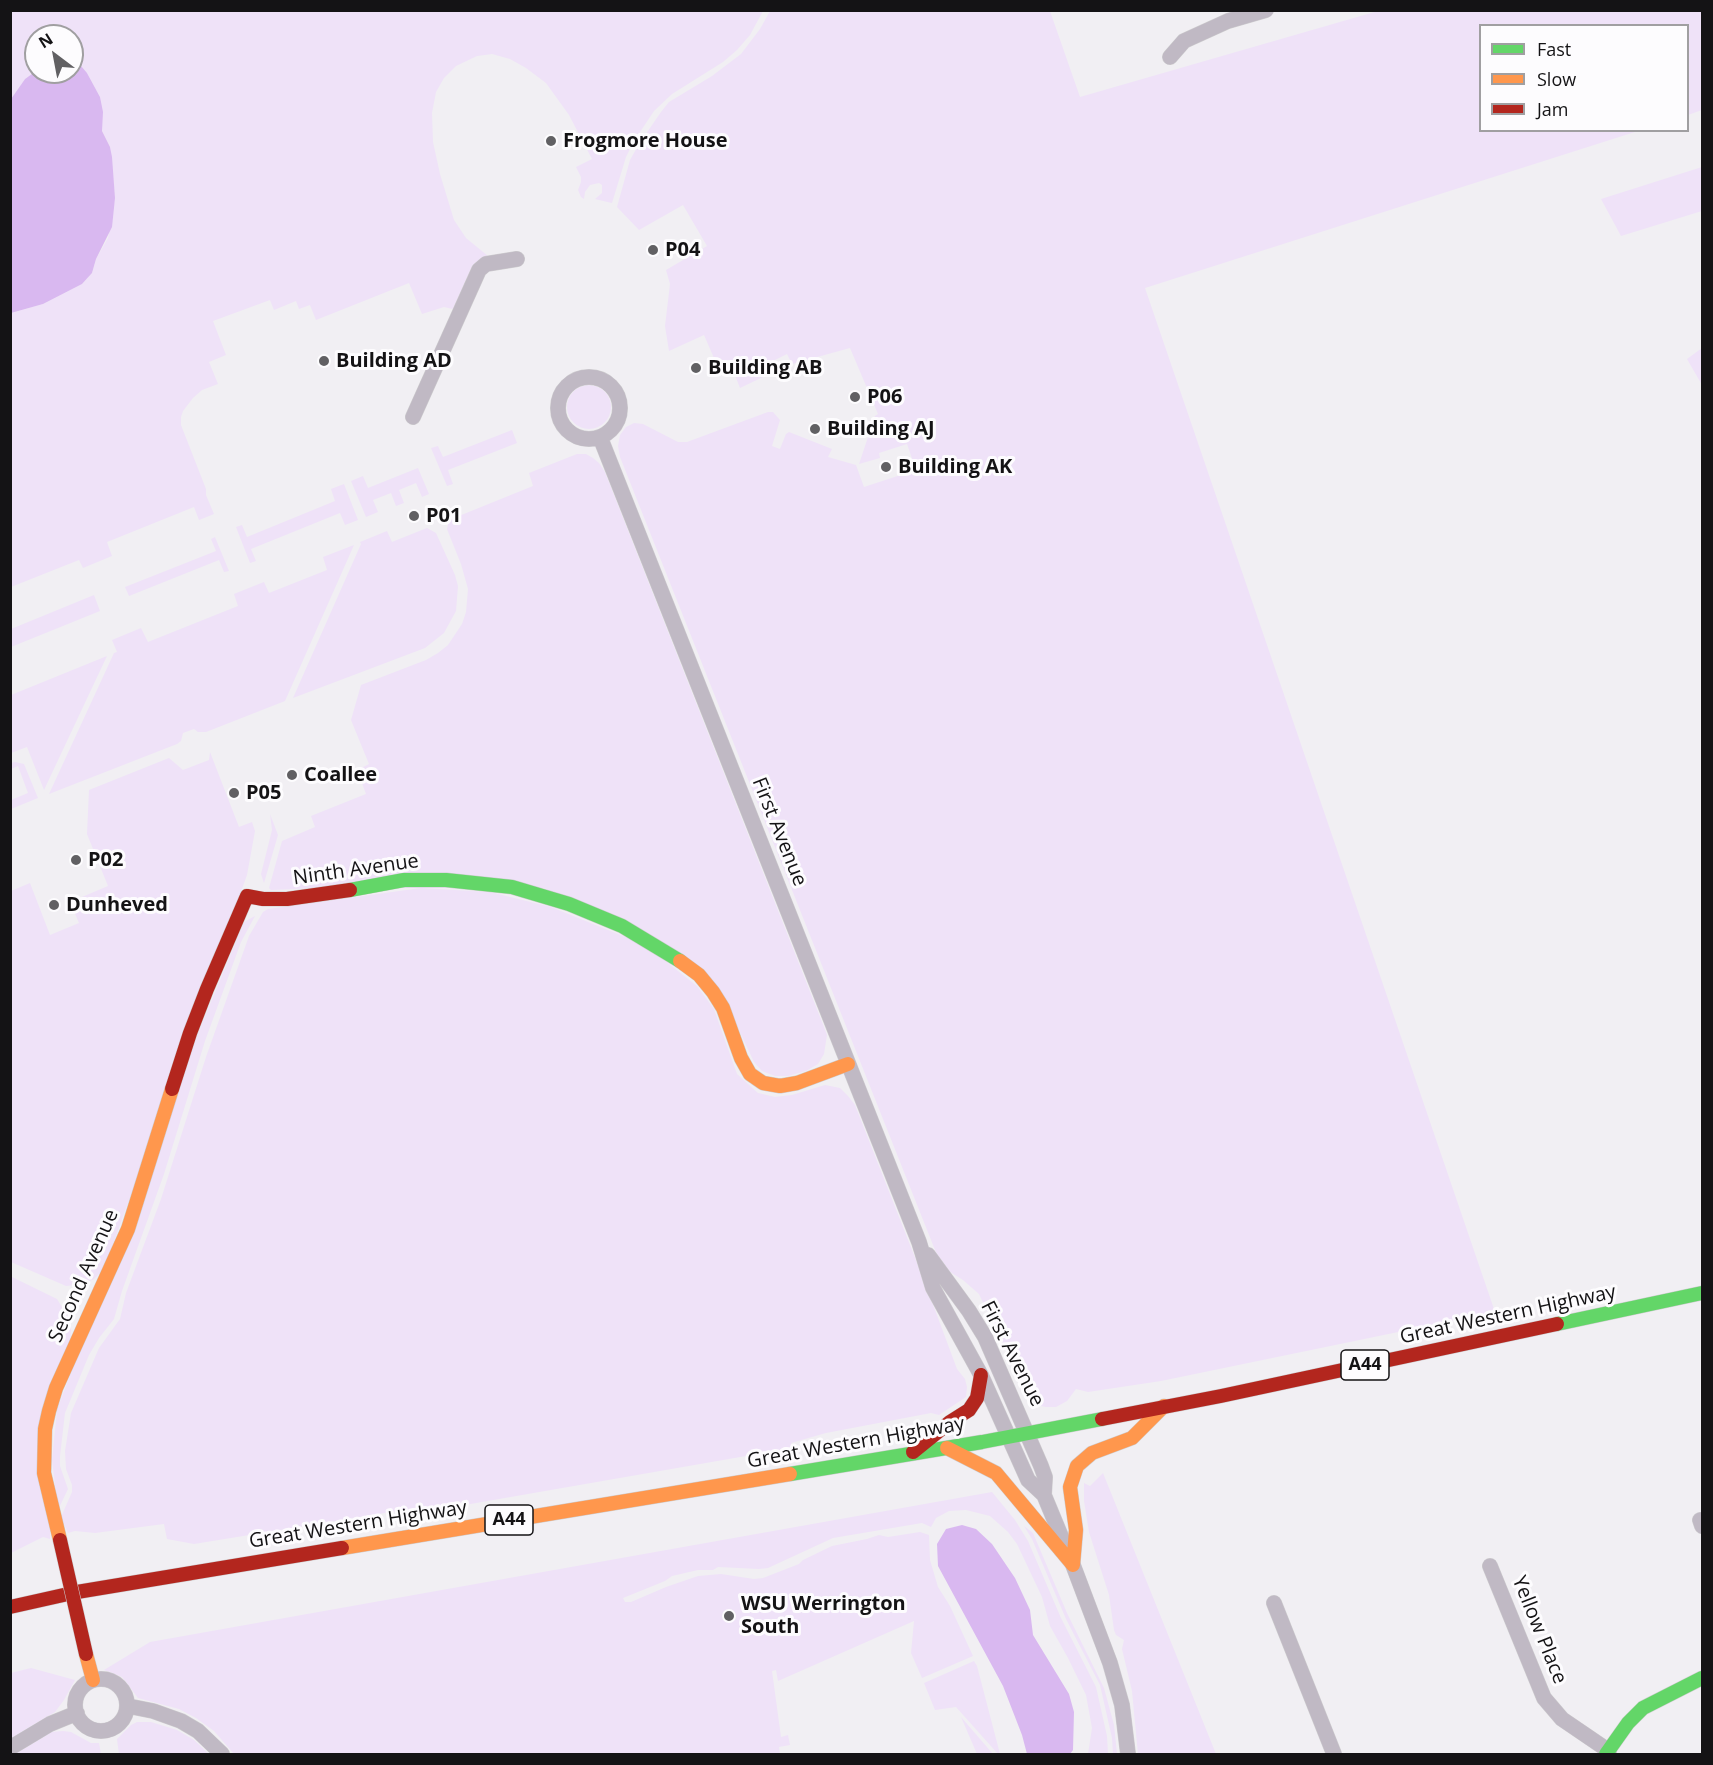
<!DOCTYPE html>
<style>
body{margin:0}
#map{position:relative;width:1713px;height:1765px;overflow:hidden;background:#f1eff3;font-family:"Open Sans",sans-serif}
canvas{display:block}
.frame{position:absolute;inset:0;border:12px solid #141315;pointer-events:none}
.legend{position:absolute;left:1479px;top:24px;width:210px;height:108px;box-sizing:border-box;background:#fdfcfe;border:2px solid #a09fa1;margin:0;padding:8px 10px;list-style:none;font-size:18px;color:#141315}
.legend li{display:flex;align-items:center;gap:12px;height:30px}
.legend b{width:30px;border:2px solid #a09fa1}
.north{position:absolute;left:24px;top:24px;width:60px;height:60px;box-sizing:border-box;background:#fdfcfe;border:2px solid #a09fa1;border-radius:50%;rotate:328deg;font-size:16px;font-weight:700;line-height:24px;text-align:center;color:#141315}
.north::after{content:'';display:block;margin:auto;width:21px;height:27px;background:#616063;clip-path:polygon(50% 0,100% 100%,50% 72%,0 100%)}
</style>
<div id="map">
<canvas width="1713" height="1765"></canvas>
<div class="frame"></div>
<ul class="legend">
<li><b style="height:8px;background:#63d668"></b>Fast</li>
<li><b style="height:8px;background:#ff974d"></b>Slow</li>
<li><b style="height:8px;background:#b3261e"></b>Jam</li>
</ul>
<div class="north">N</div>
</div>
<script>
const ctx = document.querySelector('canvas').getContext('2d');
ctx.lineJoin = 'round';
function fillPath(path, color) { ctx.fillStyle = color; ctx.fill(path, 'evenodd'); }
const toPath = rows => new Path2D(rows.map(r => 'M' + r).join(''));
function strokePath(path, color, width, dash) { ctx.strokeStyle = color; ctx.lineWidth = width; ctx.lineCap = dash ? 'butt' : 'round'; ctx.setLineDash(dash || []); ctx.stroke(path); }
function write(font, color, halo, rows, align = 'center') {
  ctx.font = font + ' "Open Sans",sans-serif'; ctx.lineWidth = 6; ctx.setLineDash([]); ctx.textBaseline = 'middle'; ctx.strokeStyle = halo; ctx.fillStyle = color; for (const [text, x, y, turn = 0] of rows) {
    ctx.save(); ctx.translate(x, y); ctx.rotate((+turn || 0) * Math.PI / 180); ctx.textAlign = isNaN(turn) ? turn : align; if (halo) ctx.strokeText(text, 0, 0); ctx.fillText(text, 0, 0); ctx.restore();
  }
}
const green = toPath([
 [11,11,763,11,750,35,737,50,723,62,672,94,654,111,634,141,626,157,612,203,595,199,602,193,602,185,599,183,590,185,585,192,584,199,581,197,578,190,581,182,581,177,576,167,592,159,569,115,546,83,526,68,510,59,492,54,477,56,456,66,444,78,436,92,432,113,433,142,440,174,454,220,466,238,488,256,457,310,444,307,422,314,409,283,316,320,310,305,299,309,296,301,274,310,270,300,213,321,226,355,209,362,218,384,202,390,193,398,183,411,181,417,181,425,206,489,206,495,214,514,199,520,194,507,107,542,112,556,83,568,79,560,11,587,11,313,43,304,82,284,92,273,96,259,108,238,115,198,110,147,102,131,100,97,87,73,72,62,72,36,36,36,36,71,25,79,11,99],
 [770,11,1050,11,1080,97,1378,11,1702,11,1702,110,1688,115,1688,26,1480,26,1480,130,1638,131,1145,288,1495,1312,1161,1381,1088,1392,1076,1389,1067,1401,1056,1407,1046,1407,1036,1405,1027,1396,979,1294,963,1280,947,1270,937,1255,620,457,618,446,620,435,626,427,634,423,643,424,678,442,687,442,768,412,773,412,780,420,772,446,780,449,786,434,789,432,832,449,828,457,856,465,864,487,916,470,907,444,879,453,880,458,859,464,875,416,878,414,850,348,792,364,787,354,759,368,763,377,740,388,729,360,717,365,704,335,669,351,665,326,670,284,666,270,707,246,683,205,639,230,617,207,630,160,639,144,661,112,669,102,712,76,741,54,760,29],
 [1702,167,1702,211,1621,236,1601,199],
 [1702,348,1702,385,1687,359],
 '567 407a22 22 0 1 1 44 0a22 22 0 1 1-44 0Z',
 [512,430,517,443,448,470,453,484,447,486,431,448,438,446,443,457],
 [577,454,586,454,593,458,599,463,605,472,824,1027,827,1035,824,1054,818,1064,806,1071,788,1076,775,1076,762,1071,754,1062,720,990,544,888,318,888,271,890,269,888,282,841,315,827,311,816,366,794,357,770,369,764,351,720,361,685,426,660,438,653,448,645,462,624,466,612,468,589,461,564,447,529,449,520,533,486,529,473],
 [418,468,429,494,422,497,416,483,399,490,404,503,396,506,391,493,373,500,378,512,366,517,351,481,363,476,368,488],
 [344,484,358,520,345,525,340,513,251,549,256,561,250,563,236,527,242,525,247,537,335,501,331,489],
 [427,528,436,533,455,575,458,586,456,611,444,633,425,648,293,698,361,544,360,542,387,531,392,542],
 [215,537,229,571,224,572,219,560,129,596,125,587,216,551,211,539],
 [354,545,285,701,206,732,198,732,194,729,183,733,181,741,177,744,49,794,114,653,117,652,112,640,141,628,148,642,238,606,234,594,264,582,269,593,327,570,323,557],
 [94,595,100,611,11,647,11,629],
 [107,656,44,790,27,747,11,753,11,695],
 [210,752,239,827,252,822,255,831,247,875,104,1269,94,1279,83,1284,66,1286,11,1262,11,891,30,883,50,935,79,923,70,902,108,886,87,834,89,790,169,758,183,770,209,760],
 [15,762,24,764,38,798,11,809,11,800,28,793,18,766,11,769,11,763],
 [270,814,278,835,264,883,261,874,272,830],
 [421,888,490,892,551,907,628,938,664,960,697,986,714,1009,737,1074,758,1093,775,1097,792,1095,825,1085,840,1088,848,1096,855,1105,925,1283,957,1369,965,1379,967,1387,966,1397,939,1415,931,1413,826,1433,791,1443,792,1448,436,1510,403,1510,194,1544,167,1539,164,1524,95,1533,75,1531,68,1533,61,1517,72,1492,72,1485,66,1469,65,1451,71,1413,99,1348,120,1319,126,1293,161,1199,206,1057,249,936,263,912,268,909],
 [255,916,241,942,205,1041,164,1174,122,1291,114,1319,99,1338,89,1355,65,1413,60,1456,60,1466,68,1489,58,1510,52,1460,57,1410,194,1043,244,922],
 [10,1276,57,1299,68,1317,71,1329,70,1341,52,1383,50,1539,43,1537,11,1553],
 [1103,1473,1216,1754,1138,1754,1132,1691,1122,1649,1124,1640,1116,1635,1114,1630,1109,1595,1089,1532,1084,1501,1084,1483,1090,1486],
 [992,1492,1015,1520,1028,1541,1061,1618,1096,1687,1107,1736,1108,1754,1088,1754,1092,1728,1086,1695,1068,1658,1050,1626,1042,1597,1017,1544,1008,1532,990,1516,966,1510,949,1511,936,1518,931,1527,922,1523,833,1538,768,1568,759,1569,718,1567,713,1570,698,1570,672,1576,665,1581,623,1598,625,1602,631,1602,666,1587,698,1576,721,1574,754,1579,763,1578,799,1564,803,1560,832,1546,867,1539,879,1535,888,1537,920,1532,929,1535,930,1560,938,1587,950,1606,973,1656,922,1678,911,1653,914,1621,778,1681,776,1670,772,1671,781,1737,788,1735,790,1745,779,1747,780,1754,234,1754,214,1731,196,1718,179,1709,138,1698,122,1677,104,1670,150,1642],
 [1024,1526,1033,1533,1067,1613,1104,1688,1114,1725,1117,1754,1113,1754,1112,1738,1100,1685,1066,1619,1032,1539],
 [974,1661,977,1666,1000,1754,998,1754,956,1707,935,1710,924,1683],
 [31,1668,75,1680,64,1700,55,1712,11,1739,11,1673],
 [961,1717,993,1754,977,1754],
 [137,1722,151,1722,177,1730,194,1740,209,1754,119,1754,117,1739,131,1725],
 [63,1731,71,1732,91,1743,99,1743,101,1754,15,1754,44,1736,51,1732]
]);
const water = toPath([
 [72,62,81,66,87,73,100,97,103,112,102,131,110,147,112,157,115,198,112,227,96,259,92,273,82,284,43,304,11,313,11,99,25,79,36,71,72,72],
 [962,1525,976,1529,992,1544,1015,1578,1030,1610,1033,1635,1069,1694,1074,1712,1073,1750,1070,1754,1027,1754,1022,1735,1003,1686,938,1566,937,1544,946,1529]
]);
const street = toPath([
 [1170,57,1184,41,1228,21,1266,10],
 '558 408a31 31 0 1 1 62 0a31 31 0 1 1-62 0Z',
 [413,417,479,270,486,264,517,259],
 [600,437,919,1242,933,1288,981,1375,1028,1480,1044,1495,1073,1565,1110,1663,1122,1705,1128,1754],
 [928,1255,969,1311,985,1337,1041,1466,1045,1477,1044,1495],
 [1700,1520,1702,1526],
 [1490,1566,1544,1698,1562,1719,1609,1751],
 [1274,1603,1334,1754],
 '75 1705a26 26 0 1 1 52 0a26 26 0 1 1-52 0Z',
 [128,1706,153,1711,181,1721,198,1731,222,1754],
 [10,1748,50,1724,77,1713]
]);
const fast = toPath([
 [350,890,404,880,446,880,512,887,569,904,622,926,680,961],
 [1557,1324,1702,1293],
 [790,1474,982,1442,1102,1419],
 [1606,1754,1628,1723,1643,1708,1702,1678]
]);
const slow = toPath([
 [680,961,699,975,713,992,723,1008,741,1058,750,1074,763,1083,780,1086,797,1083,848,1064],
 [947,1448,996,1473,1073,1565],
 [60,1540,44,1473,45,1429,49,1411,56,1388,128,1229,172,1089],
 [342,1548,790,1474],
 [1073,1565,1076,1530,1070,1487,1077,1466,1092,1453,1132,1438,1164,1406],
 [86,1654,93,1680]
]);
const jam = toPath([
 [172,1089,190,1033,207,989,247,896,263,899,287,899,350,890],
 [1102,1419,1221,1396,1557,1324],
 [913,1452,950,1422,969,1410,977,1398,981,1375],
 [10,1607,77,1592,342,1548]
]);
const jamBridge = toPath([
 [60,1540,86,1654]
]);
const markers = [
 [551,141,6,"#616063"],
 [653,250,6,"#616063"],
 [324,361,6,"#616063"],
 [696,368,6,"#616063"],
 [855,397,6,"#616063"],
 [815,429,6,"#616063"],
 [886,467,6,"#616063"],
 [414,516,6,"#616063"],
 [292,775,6,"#616063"],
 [234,793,6,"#616063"],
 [76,860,6,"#616063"],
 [54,905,6,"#616063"],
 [729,1616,6,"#616063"]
];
const shields = [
 [1365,1365,48],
 [509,1520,48]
];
const shieldNames = [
 ["A44",1365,1365],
 ["A44",509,1520]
];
const poiNames = [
 ["Frogmore House",563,141],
 ["P04",665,250],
 ["Building AD",336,361],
 ["Building AB",708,368],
 ["P06",867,397],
 ["Building AJ",827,429],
 ["Building AK",898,467],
 ["P01",426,516],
 ["Coallee",304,775],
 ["P05",246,793],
 ["P02",88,860],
 ["Dunheved",66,905],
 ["WSU Werrington",741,1604],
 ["South",741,1627]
];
const streetNames = [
 ["First Avenue",779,832,68],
 ["Ninth Avenue",356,870,-8],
 ["Second Avenue",84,1276,-66],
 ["Great Western Highway",1508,1315,-12],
 ["First Avenue",1012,1354,63],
 ["Great Western Highway",856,1443,-10],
 ["Great Western Highway",358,1525,-9],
 ["Yellow Place",1539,1630,68]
];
fillPath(green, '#efe2f8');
fillPath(water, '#d9b8f0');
strokePath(street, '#cecdcf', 16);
strokePath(fast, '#cecdcf', 15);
strokePath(slow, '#cecdcf', 15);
strokePath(jam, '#cecdcf', 15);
strokePath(street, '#c0b9c4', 15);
strokePath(fast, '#63d668', 14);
strokePath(slow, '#ff974d', 14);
strokePath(jam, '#b3261e', 14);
strokePath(jamBridge, '#cecdcf', 15, []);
strokePath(jamBridge, '#b3261e', 14);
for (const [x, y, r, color] of markers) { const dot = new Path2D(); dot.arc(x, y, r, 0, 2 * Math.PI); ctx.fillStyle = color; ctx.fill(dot); strokePath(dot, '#fdfcfe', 2); }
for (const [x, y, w] of shields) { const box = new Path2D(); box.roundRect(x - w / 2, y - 15, w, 30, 4.5); ctx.fillStyle = '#fdfcfe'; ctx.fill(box); strokePath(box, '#141315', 1.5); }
write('bold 18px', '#141315', null, shieldNames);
write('bold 20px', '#141315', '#fdfcfe', poiNames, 'left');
write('20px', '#141315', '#fdfcfe', streetNames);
</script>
